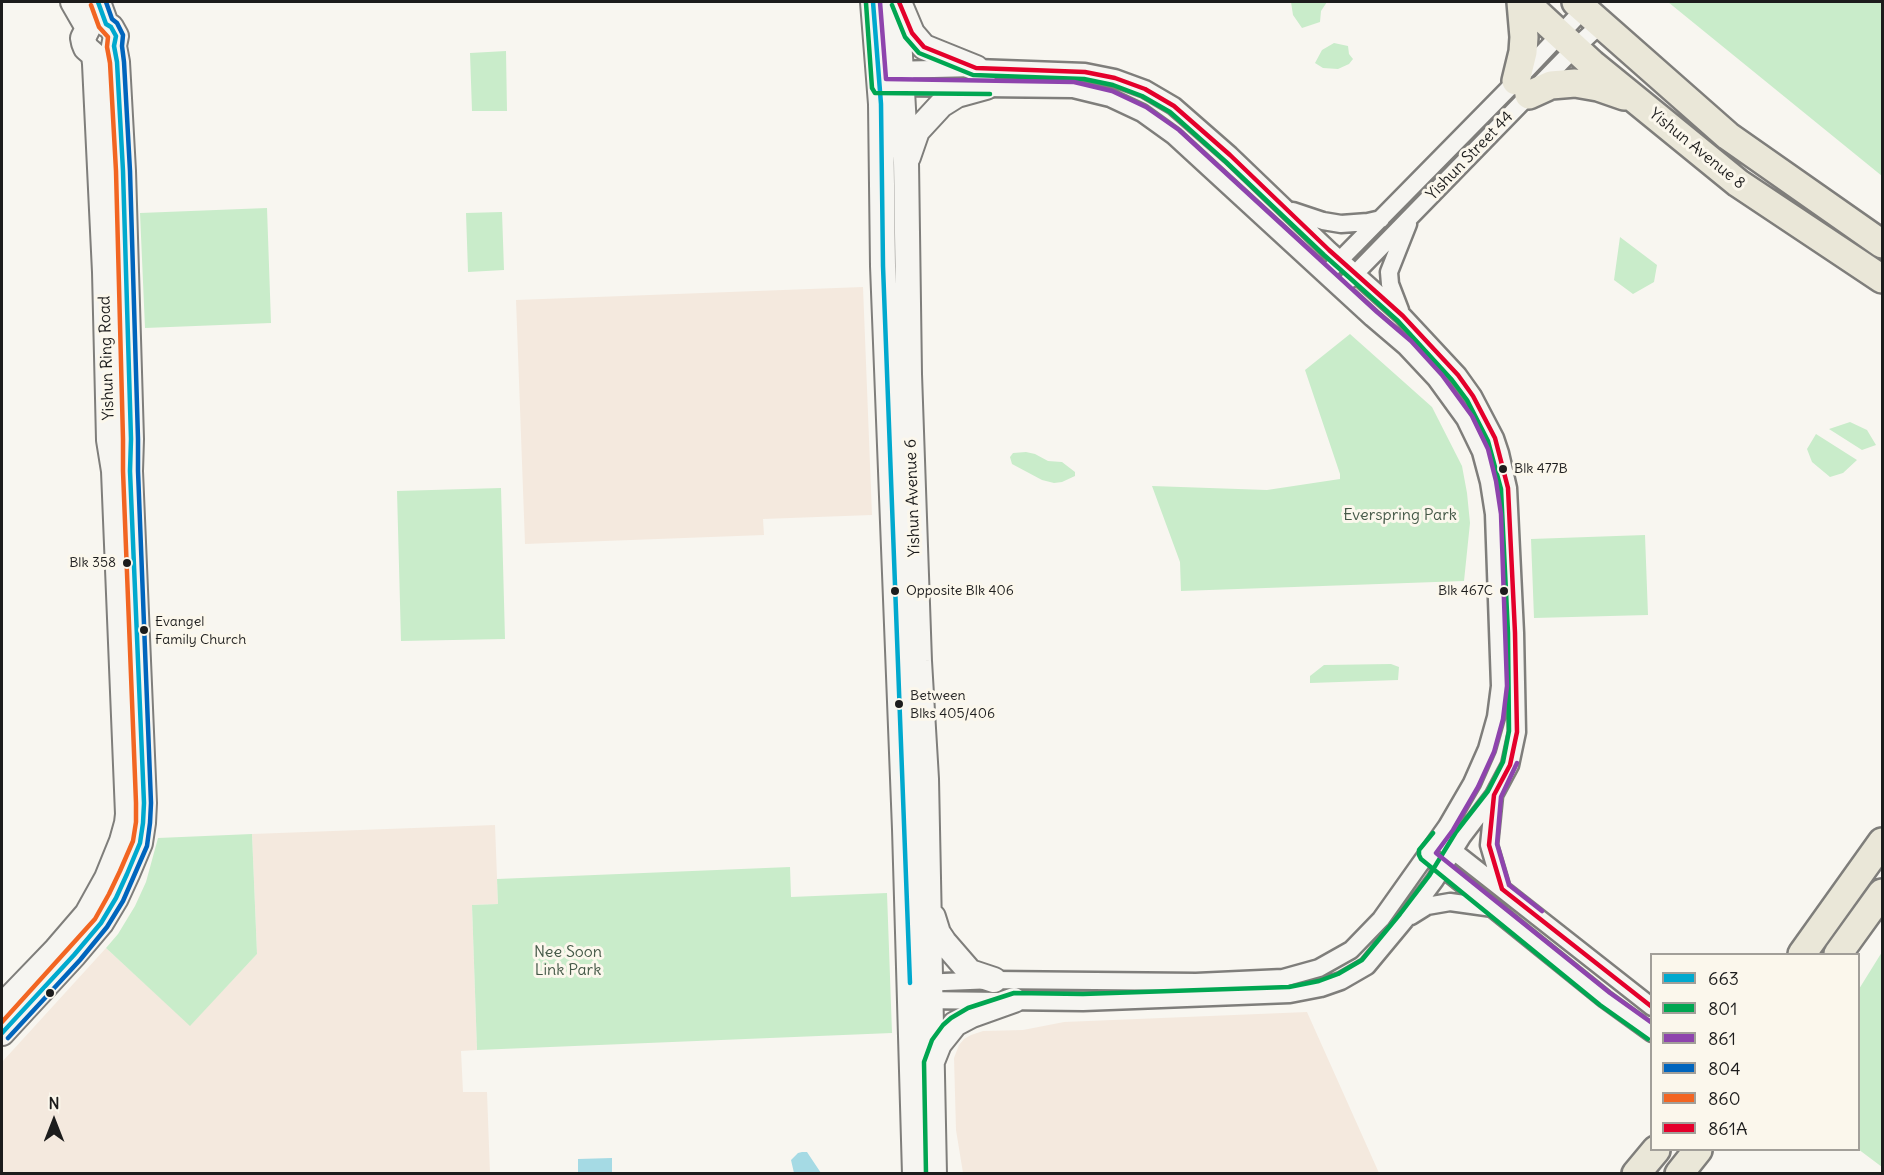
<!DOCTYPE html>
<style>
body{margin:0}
#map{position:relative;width:1884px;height:1175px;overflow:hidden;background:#f8f6f0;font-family:Delius,sans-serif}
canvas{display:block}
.frame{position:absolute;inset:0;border:3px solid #1c1c1c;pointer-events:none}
.legend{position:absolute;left:1650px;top:953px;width:210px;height:198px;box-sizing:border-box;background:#fbf7ec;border:2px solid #a29f99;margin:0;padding:8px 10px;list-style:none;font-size:18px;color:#1c1c1c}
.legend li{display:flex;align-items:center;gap:12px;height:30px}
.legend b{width:30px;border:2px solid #a29f99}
.north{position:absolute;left:24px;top:1091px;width:60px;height:60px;-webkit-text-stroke:4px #fbf7ec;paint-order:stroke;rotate:0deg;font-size:16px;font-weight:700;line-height:24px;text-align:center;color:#1c1c1c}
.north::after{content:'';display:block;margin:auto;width:21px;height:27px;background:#1c1c1c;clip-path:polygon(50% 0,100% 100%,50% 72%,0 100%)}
</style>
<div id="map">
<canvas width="1884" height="1175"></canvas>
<div class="frame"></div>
<ul class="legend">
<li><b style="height:8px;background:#00a9ce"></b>663</li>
<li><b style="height:8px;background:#00a651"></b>801</li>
<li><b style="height:8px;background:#8e44ad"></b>861</li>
<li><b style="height:8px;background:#0065bd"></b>804</li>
<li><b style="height:8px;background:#f26522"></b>860</li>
<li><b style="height:8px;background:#e4002b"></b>861A</li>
</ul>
<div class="north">N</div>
</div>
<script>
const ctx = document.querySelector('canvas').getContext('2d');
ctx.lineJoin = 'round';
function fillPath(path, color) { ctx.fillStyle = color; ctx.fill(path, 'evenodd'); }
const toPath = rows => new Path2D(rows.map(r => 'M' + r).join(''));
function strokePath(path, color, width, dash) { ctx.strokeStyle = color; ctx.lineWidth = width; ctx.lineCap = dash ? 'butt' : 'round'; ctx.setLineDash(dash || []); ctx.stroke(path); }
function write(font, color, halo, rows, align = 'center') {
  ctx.font = font + ' Delius,sans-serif'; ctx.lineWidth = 6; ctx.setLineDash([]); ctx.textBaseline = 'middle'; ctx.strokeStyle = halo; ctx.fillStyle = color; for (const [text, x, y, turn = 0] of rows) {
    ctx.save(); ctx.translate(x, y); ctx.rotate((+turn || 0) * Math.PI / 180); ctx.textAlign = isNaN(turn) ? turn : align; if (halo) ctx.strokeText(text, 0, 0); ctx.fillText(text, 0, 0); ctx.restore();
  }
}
const built = toPath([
 [863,287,872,515,763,519,764,535,525,544,516,300],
 [495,825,498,904,472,905,477,1050,461,1051,463,1092,487,1092,490,1173,2,1173,2,1062,106,948,190,1025,257,954,252,834],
 [1307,1012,1379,1173,963,1173,956,1130,954,1058,959,1045,964,1039,971,1035,983,1031,1023,1030,1064,1022]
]);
const green = toPath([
 [1291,2,1327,2,1321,11,1320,22,1302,28,1293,15],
 [1668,2,1882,2,1882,176,1684,15],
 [1334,43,1348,46,1349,54,1353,59,1349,64,1338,69,1323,68,1315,63,1322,50],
 [506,51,507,111,472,111,470,53],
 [267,208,271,323,145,328,140,213],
 [502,212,504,270,468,272,466,213],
 [1620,237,1657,265,1654,282,1633,294,1614,280],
 [1350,334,1432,407,1462,466,1467,493,1470,523,1464,581,1181,591,1180,562,1152,486,1267,490,1340,479,1340,474,1305,370],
 [1850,422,1867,430,1876,445,1862,450,1829,429],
 [1816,434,1857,460,1843,473,1830,477,1812,462,1807,449],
 [1026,452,1035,454,1048,461,1062,462,1075,472,1075,476,1062,482,1054,483,1042,480,1012,464,1010,457,1013,453],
 [501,488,505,639,401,641,397,491],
 [1645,535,1648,615,1534,618,1531,539],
 [1391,664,1399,667,1398,680,1310,683,1310,676,1324,665],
 [252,834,257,954,190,1026,106,948,118,934,135,906,146,882,158,838],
 [790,867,791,897,887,893,892,1033,477,1050,472,905,498,904,497,879],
 [1882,952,1882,1167,1858,1149,1859,989]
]);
const water = toPath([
 [802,1152,807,1152,821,1173,794,1173,791,1160,798,1153],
 [612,1158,612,1173,578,1173,578,1159]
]);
const street = toPath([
 [890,70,976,68,1085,72,1115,78,1145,89,1174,106,1230,155,1329,250,1403,316,1458,375,1473,396,1495,438,1500,453,1508,488,1515,633,1517,732,1510,765,1494,795,1462,837,1435,880,1406,919,1367,966,1341,981,1321,988,1290,994,1083,1002,920,1000],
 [891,87,1073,89,1110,98,1142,113,1174,136,1372,318,1406,347,1436,379,1465,419,1481,452,1489,482,1494,514,1500,686,1496,717,1487,749,1472,783,1447,826,1381,919,1351,950,1319,968,1283,978,1196,982,994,980,920,983],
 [1293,211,1323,221,1341,224,1368,222,1381,219],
 [1332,268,1516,81,1584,9],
 [1349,280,1575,48,1601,24],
 [1400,310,1390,284,1389,272,1408,224],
 [1494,796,1489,845,1502,889],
 [1446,845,1652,1007],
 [1434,861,1605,999,1652,1033],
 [1411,916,1427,906,1450,902,1493,908]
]);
const secondary = toPath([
 [873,2,881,104,883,266,905,829,915,1174],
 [897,2,906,162,909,374,919,661,926,779,934,1174],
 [901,7,912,33,924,47,976,68],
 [908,157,917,131,941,105,957,95,986,87],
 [933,917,938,933,944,942,970,972,994,980],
 [2,1006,56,950,87,914,107,878,122,841,127,823,128,814,114,471,109,440,105,272,95,64,94,55,86,48,84,43,83,38,88,28,73,2],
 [2,1033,74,955,101,923,116,898,127,874,140,843,143,823,144,803,130,471,131,439,123,171,117,62,114,46,116,36,111,27,106,24,98,2],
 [933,1059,939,1044,955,1024,972,1015,1014,1000]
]);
const primary = toPath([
 [1525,2,1592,64,1738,183,1882,279],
 [1576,2,1728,136,1882,244],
 [1516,81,1523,52,1524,37,1521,2],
 [1529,95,1551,85,1575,83,1598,87,1624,96],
 [1802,954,1882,842],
 [1838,954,1882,893],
 [1636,1174,1656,1150],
 [1679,1174,1698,1150]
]);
const bus1 = toPath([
 [873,2,881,104,883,266,910,983],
 [2,1033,74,955,101,923,116,898,127,874,140,843,143,823,144,803,130,471,131,439,123,171,117,62,114,46,116,36,111,27,106,24,98,2]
]);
const bus2 = toPath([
 [866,3,872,88,875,93,990,94],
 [892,5,905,37,919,53,973,75,1084,79,1113,85,1142,96,1170,112,1225,161,1324,255,1398,321,1452,380,1467,400,1488,441,1501,489,1508,633,1509,731,1503,762,1488,791,1456,832,1429,876,1400,914,1362,960,1338,974,1319,981,1289,987,1083,994,1014,993,968,1008,951,1018,943,1025,932,1040,924,1062,926,1174],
 [1433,833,1419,850,1419,855,1421,859,1600,1005,1648,1039]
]);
const bus3 = toPath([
 [880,2,886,79,1074,82,1112,91,1146,107,1179,130,1377,312,1411,341,1442,375,1472,416,1488,449,1496,481,1501,514,1507,686,1503,719,1494,752,1478,787,1453,830,1436,853,1610,993,1652,1023],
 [1517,763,1501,797,1497,844,1509,885,1542,911]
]);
const bus4 = toPath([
 [8,1038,80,960,107,927,123,901,147,846,150,823,151,803,138,471,138,439,130,171,124,62,122,46,123,35,117,23,112,19,106,2]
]);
const bus5 = toPath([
 [2,1022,95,919,109,894,120,871,133,841,136,822,136,803,123,471,123,439,116,171,110,63,107,47,108,37,99,27,91,5]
]);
const bus6 = toPath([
 [899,2,912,33,924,47,976,68,1085,72,1115,78,1145,89,1174,106,1230,155,1329,250,1403,316,1458,375,1473,396,1495,438,1508,488,1515,633,1517,732,1510,765,1494,795,1489,845,1502,889,1652,1007]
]);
const markers = [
 [1503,469,5,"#1c1c1c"],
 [127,563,5,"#1c1c1c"],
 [895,591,5,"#1c1c1c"],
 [1504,591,5,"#1c1c1c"],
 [144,630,5,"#1c1c1c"],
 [899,704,5,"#1c1c1c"],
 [50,993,5,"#1c1c1c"]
];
const busNames = [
 ["Blk 477B",1514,469],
 ["Blk 358",116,563,"right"],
 ["Opposite Blk 406",906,591],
 ["Blk 467C",1493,591,"right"],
 ["Evangel",155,622],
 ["Family Church",155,640],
 ["Between",910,696],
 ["Blks 405/406",910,714]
];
const streetNames = [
 ["Yishun Avenue 8",1697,149,39],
 ["Yishun Street 44",1470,156,-46],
 ["Yishun Ring Road",107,358,-92],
 ["Yishun Avenue 6",913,498,-92]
];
const parkNames = [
 ["Everspring Park",1400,515],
 ["Nee Soon",568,952],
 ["Link Park",568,970]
];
fillPath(built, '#f4e9de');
fillPath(green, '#c9ecca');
fillPath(water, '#a5dae4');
strokePath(street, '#7f7e7b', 21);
strokePath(secondary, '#7f7e7b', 28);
strokePath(primary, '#7f7e7b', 32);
strokePath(street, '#f6f5f1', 16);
strokePath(secondary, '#f6f5f1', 24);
strokePath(primary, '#eae7d8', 27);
strokePath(bus1, '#00a9ce', 4.5);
strokePath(bus2, '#00a651', 4.5);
strokePath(bus3, '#8e44ad', 4.5);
strokePath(bus4, '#0065bd', 4.5);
strokePath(bus5, '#f26522', 4.5);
strokePath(bus6, '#e4002b', 4.5);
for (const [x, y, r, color] of markers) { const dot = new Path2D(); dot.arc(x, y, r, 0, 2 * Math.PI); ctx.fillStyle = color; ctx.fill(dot); strokePath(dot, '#fbf7ec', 2); }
write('14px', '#1c1c1c', '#fbf7ec', busNames, 'left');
write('16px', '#1c1c1c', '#fbf7ec', streetNames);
write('16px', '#445847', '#fbf7ec', parkNames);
</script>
